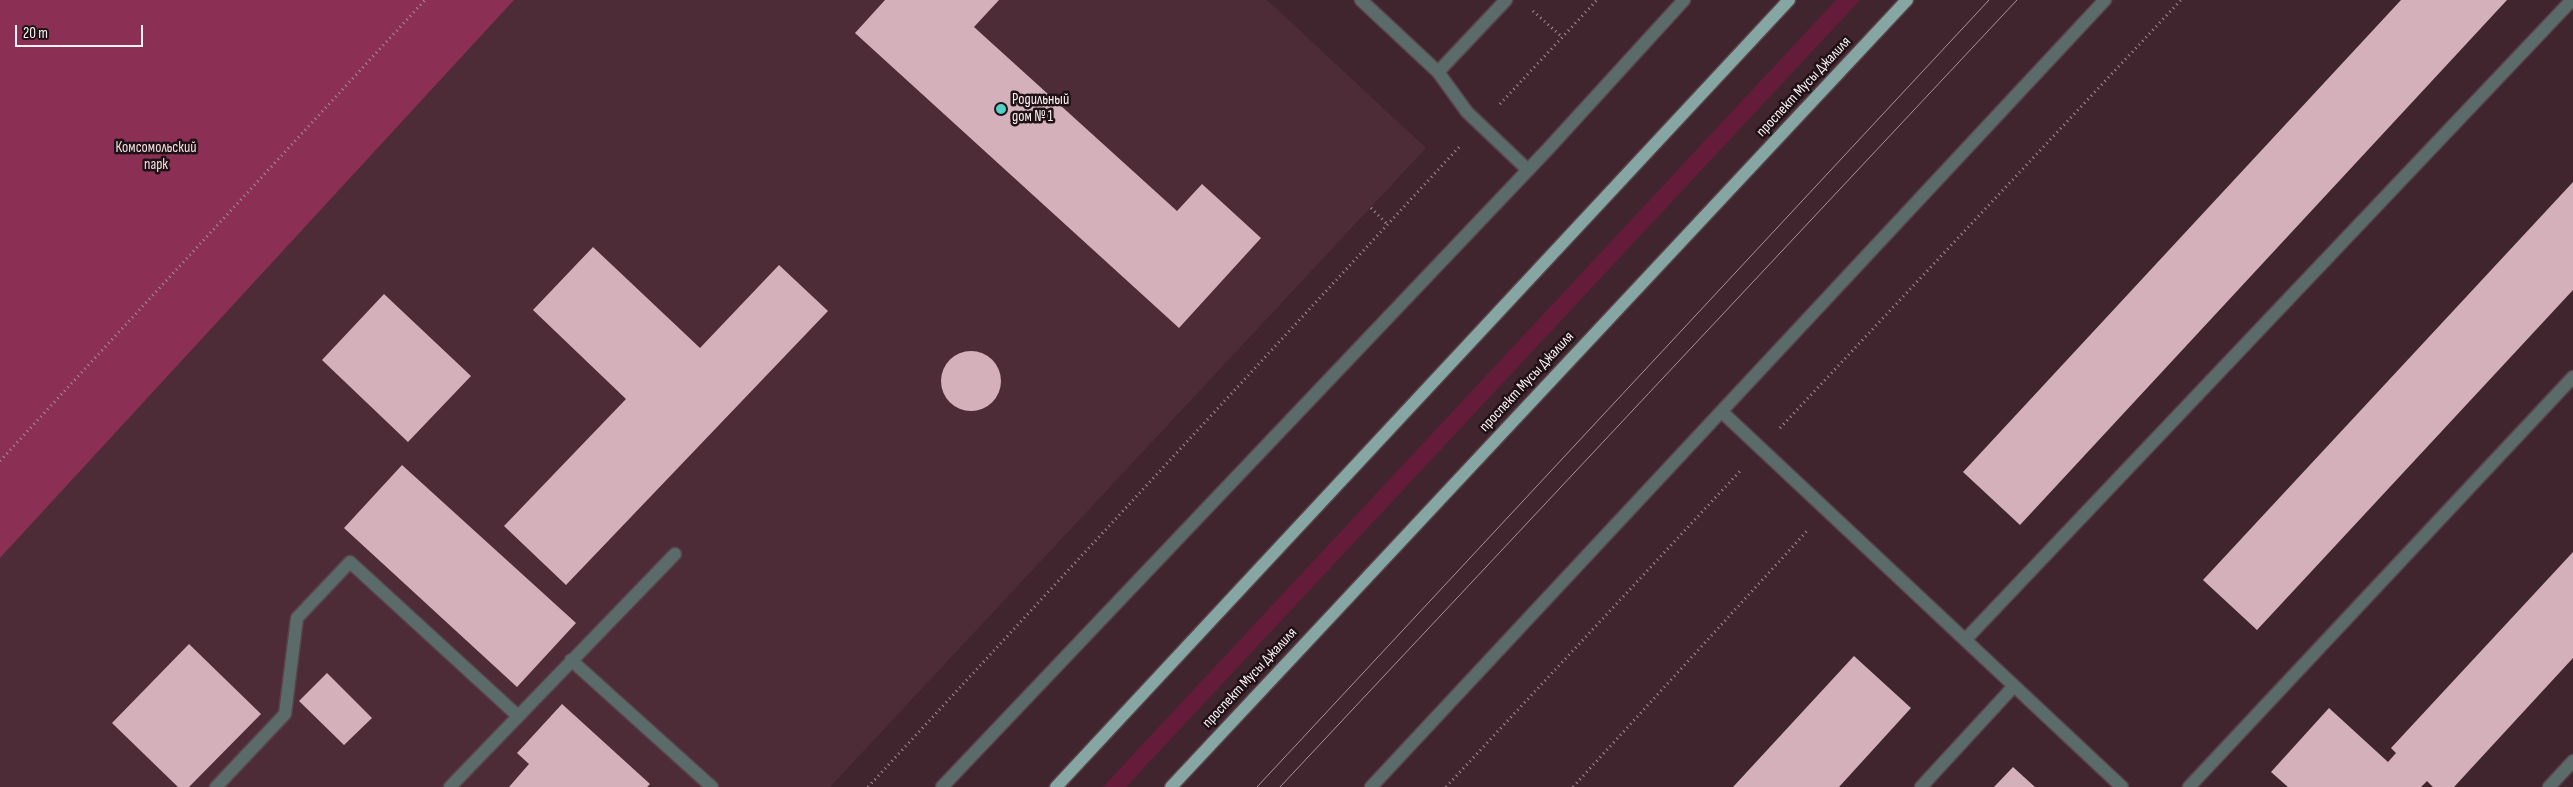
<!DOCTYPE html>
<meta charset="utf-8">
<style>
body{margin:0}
#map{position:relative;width:2573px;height:787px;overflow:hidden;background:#40252e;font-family:"Sofia Sans Condensed",sans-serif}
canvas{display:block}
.scale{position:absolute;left:15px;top:25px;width:128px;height:22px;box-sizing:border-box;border:2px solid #fdf1f4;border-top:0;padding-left:6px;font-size:15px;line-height:18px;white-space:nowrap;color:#fdf1f4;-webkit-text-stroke:4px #1f1216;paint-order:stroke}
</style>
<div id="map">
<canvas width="2573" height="787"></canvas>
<div class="scale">20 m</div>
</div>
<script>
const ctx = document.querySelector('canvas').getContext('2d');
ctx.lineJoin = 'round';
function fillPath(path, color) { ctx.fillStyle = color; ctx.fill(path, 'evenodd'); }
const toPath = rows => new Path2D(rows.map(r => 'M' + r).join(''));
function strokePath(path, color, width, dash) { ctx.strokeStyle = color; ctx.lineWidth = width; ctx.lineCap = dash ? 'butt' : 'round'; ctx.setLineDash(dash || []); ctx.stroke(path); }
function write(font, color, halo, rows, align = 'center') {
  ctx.font = font + ' "Sofia Sans Condensed",sans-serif'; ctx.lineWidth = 5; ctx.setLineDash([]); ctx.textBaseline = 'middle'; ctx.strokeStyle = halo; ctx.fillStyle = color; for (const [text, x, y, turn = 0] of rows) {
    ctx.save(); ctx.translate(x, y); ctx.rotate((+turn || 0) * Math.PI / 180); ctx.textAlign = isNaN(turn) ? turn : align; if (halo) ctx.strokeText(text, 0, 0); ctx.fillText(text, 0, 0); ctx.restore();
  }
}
const built = toPath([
 [514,0,1267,0,1426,148,830,787,0,787,0,558]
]);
const green = toPath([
 [1836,0,1860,0,1126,787,1103,787]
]);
const forest = toPath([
 [0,0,514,0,0,558]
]);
const building = toPath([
 [885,0,999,0,974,27,1177,211,1202,184,1261,238,1179,328,855,33],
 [2401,0,2507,0,2020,525,1963,472],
 [2573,182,2573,290,2257,630,2203,580],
 [593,247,700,348,779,265,828,311,566,585,504,526,626,399,533,310],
 [384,294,471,376,408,442,322,360],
 '941 381a30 30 0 1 1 60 0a30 30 0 1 1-60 0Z',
 [402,465,576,623,517,687,344,528],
 [2573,552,2573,658,2454,787,2433,787,2427,781,2421,787,2288,787,2271,772,2329,708,2388,762,2396,753,2391,748],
 [189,644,261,714,189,787,178,787,112,723],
 [1854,656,1911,708,1839,787,1733,787],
 [327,673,372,718,344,745,299,701],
 [562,704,650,784,647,787,509,787,529,764,517,753],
 [2013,767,2035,787,1994,787]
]);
const path = toPath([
 [1533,11,1562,37],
 [1500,104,1597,0],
 [1371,208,1387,224],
 [1780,428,2181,0],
 [0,461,425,0],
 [868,787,1461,145],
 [1446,787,1742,469],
 [1573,787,1807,531]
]);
const service = toPath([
 [1361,0,1438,72,1467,112,1528,170],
 [1438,72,1506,0],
 [1722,412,2122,787],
 [1965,640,2572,0],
 [571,660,712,787],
 [216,787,285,714,297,618,350,562,518,716],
 [450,787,675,554],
 [1921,787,2014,686],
 [2189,787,2573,377],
 [2549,787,2573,761]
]);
const minor = toPath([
 [942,787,1548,149,1684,0],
 [1371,787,2105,0]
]);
const primary = toPath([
 [1056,787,1789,0],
 [1171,787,1907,0]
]);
const tram = toPath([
 [1257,787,1989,0],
 [1280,787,2017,0]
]);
const markers = [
 [1001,109,6,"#55cec6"]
];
const streetNames = [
 ["проспект Мусы Джалиля",1804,87,-47],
 ["проспект Мусы Джалиля",1527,382,-47],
 ["проспект Мусы Джалиля",1250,678,-47]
];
const poiNames = [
 ["Родильный",1012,100],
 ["дом № 1",1012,117]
];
const parkNames = [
 ["Комсомольский",156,148],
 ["парк",156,165]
];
fillPath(built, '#4e2c37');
fillPath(green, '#651c3a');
fillPath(forest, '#8b3054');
fillPath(building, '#d4b0ba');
strokePath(service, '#5a424a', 15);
strokePath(minor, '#5a424a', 15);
strokePath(primary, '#5a424a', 15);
strokePath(path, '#a69398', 3, [1, 4]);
strokePath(service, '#5a6b69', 12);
strokePath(minor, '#5a6b69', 12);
strokePath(primary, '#85a6a3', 12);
strokePath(tram, '#a79499', 1);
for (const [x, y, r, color] of markers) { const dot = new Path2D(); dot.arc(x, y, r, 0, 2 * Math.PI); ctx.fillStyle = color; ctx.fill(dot); strokePath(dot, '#1f1216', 2); }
write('15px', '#fdf1f4', '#1f1216', streetNames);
write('15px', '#fdf1f4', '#1f1216', poiNames, 'left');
write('15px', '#f7dce3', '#1f1216', parkNames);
</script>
